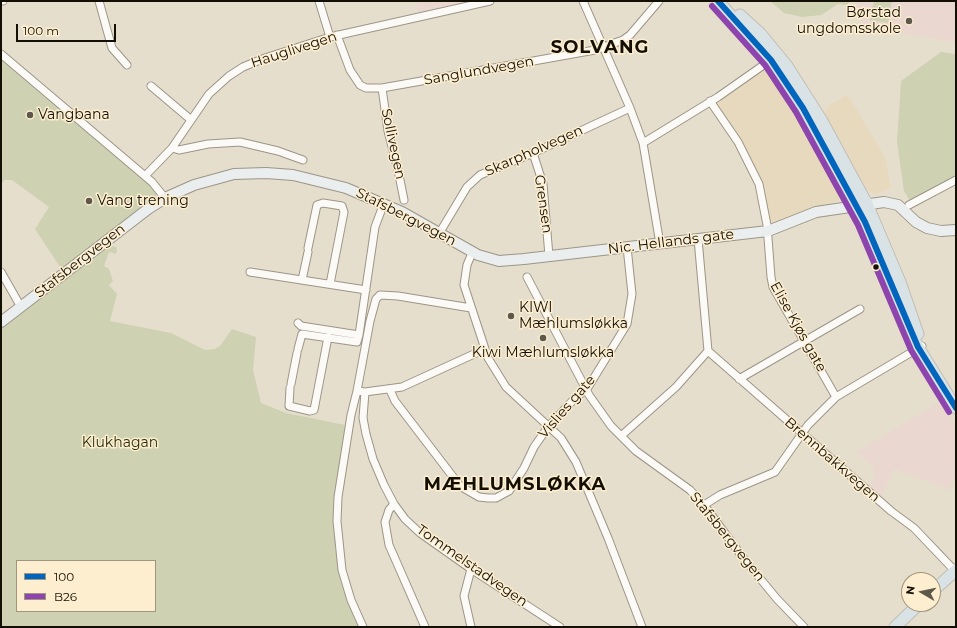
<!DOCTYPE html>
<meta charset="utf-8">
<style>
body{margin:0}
#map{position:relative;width:957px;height:628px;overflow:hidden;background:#e6decc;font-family:Montserrat,sans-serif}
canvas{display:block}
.frame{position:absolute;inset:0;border:2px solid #140f05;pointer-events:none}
.legend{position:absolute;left:16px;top:560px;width:140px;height:52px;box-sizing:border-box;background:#fdeecf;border:1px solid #a0957e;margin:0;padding:5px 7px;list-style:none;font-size:12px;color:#140f05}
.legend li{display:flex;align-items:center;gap:8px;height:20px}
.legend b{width:20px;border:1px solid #a0957e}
.north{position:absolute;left:901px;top:572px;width:40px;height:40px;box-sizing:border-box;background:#fdeecf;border:1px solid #a0957e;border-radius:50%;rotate:279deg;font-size:11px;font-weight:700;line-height:16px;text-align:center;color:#140f05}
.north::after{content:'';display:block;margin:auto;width:14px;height:18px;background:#5e574b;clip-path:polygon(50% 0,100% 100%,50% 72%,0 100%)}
.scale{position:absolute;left:16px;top:24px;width:100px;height:18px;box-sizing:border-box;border:2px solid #140f05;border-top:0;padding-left:5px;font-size:12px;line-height:14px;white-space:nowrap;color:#140f05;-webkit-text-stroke:3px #fdeecf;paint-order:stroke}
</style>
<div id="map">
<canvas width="957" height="628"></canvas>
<div class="frame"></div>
<ul class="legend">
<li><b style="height:5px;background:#0065bd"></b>100</li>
<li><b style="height:5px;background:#8e44ad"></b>B26</li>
</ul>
<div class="north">N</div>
<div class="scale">100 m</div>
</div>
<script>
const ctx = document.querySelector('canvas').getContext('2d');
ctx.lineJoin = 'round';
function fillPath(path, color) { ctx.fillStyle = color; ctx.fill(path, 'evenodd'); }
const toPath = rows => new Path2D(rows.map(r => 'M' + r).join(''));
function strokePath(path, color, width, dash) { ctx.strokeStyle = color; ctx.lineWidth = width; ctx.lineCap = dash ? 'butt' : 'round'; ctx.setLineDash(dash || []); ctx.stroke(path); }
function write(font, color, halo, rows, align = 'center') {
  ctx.font = font + ' Montserrat,sans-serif'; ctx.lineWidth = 3; ctx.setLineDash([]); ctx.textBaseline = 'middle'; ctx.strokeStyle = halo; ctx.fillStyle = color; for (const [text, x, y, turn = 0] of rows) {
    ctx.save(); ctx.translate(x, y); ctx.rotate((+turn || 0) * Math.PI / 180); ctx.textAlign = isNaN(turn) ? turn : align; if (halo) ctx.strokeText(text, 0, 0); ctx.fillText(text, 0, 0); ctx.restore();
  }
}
const built = toPath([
 [765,67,784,91,802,119,828,167,839,194,839,201,813,208,775,224,770,220,757,171,714,101],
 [845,96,850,98,885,157,891,188,875,194,867,190,824,116,828,106]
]);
const education = toPath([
 [416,1,481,1,419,15],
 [856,1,956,1,956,42,865,27,859,16],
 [938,403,956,425,956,476,950,490,894,469,881,497,869,487,874,481,874,468,856,452]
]);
const green = toPath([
 [770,1,849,1,848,5,838,4,821,15,802,17,784,13],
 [874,1,892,1,888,23,870,20],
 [941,52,956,54,956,176,910,201,904,191,897,142,901,81],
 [1,59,105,146,152,185,156,192,156,200,62,270,35,229,49,207,12,180,5,180,1,184],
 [109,245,116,247,117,250,116,254,109,252,104,266,109,269,113,281,109,285,117,294,110,321,171,333,205,350,215,349,220,346,232,329,256,337,253,370,261,403,286,413,345,425,335,494,335,548,342,585,359,627,1,627,1,326],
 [17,561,155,561,155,611,17,611]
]);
const street = toPath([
 [1,1,3,1],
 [99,1,112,48,127,65],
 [319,1,330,37],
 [583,1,630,108,643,143,660,244],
 [337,35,350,70,360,85,366,88,382,88,595,50,623,40,630,35,659,1],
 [1,54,152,182,165,198],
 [151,86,190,119],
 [382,88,388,131,398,170,404,200],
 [710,101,738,142,759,184,767,225,771,277,773,287,836,397],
 [643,143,718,97,765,64],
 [172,148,179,150,208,144,240,142,278,151,303,160],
 [533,153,543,184,549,256],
 [145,176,172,148,209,94,229,76,243,67,265,58,330,37,490,1],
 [909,205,956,180],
 [440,232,467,187,480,175,533,153,630,108],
 [308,248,317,205,323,203,342,206,344,212,330,284],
 [472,253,467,265,464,285,488,358,506,387,561,438,576,462,608,538,642,627],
 [1,272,21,307],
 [250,272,366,290],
 [527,277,589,395,611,426,636,451,690,490,704,505,744,559,777,599,804,627],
 [302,280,308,252],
 [298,323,301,326,359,335,375,227,384,203],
 [298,349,302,334,357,342,359,335],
 [485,349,402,387,365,392,363,418,366,434,373,459,384,485,394,504,405,519,420,533,471,569,560,627],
 [708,351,891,511,914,528,955,571],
 [739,379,860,309],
 [291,384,297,353],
 [290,388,289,406,310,411,314,410,328,337],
 [390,390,395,401,460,486,479,497,488,498,496,498,509,491,524,468,534,447,548,427,576,397,587,389,627,324,632,294,627,247],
 [357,391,370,321,376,299,380,295,398,296,471,308],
 [621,436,676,387,708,351,698,239],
 [394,504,389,510,385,522,389,545,425,627],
 [704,505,720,495,775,472,808,425,836,397,922,346],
 [471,569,464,596,471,627],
 [363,627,351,600,342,570,337,521,338,497,351,415,357,391,365,392]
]);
const secondary = toPath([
 [1,322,148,209,167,197,194,185,234,174,266,173,293,175,346,188,402,212,478,255,499,261,524,259,768,231,816,212,884,202,898,205,916,222,927,228,941,231,956,230]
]);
const primary = toPath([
 [718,1,771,60,803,108,865,222,900,308,918,347,956,408],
 [740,15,760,33,787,66,822,121,867,204,900,282,918,334],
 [933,591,956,570],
 [895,627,919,604]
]);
const bus1 = toPath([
 [718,1,771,60,803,108,865,222,918,347,956,408]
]);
const bus2 = toPath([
 [712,6,765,65,796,112,858,225,911,350,949,412]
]);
const markers = [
 [909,21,4,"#5e574b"],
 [30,115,4,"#5e574b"],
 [89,201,4,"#5e574b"],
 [876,267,3.5,"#140f05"],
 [511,316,4,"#5e574b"],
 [543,338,4,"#5e574b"]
];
const poiNames = [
 ["Børstad",901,13,"right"],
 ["ungdomsskole",901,29,"right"],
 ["Vangbana",38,115],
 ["Vang trening",97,201],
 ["KIWI",519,308],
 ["Mæhlumsløkka",519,324],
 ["Kiwi Mæhlumsløkka",543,353,"center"]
];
const streetNames = [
 ["Hauglivegen",294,50,-18],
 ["Sanglundvegen",479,71,-10],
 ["Sollivegen",393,144,78],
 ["Skarpholvegen",534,151,-24],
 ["Grensen",543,204,82],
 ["Stafsbergvegen",406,217,27],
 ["Nic. Hellands gate",671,242,-7],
 ["Stafsbergvegen",80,261,-38],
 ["Elise Kjøs gate",798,327,61],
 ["Vislies gate",567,407,-49],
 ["Brennbakkvegen",832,460,41],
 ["Stafsbergvegen",727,537,51],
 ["Tommelstadvegen",472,566,35]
];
const parkNames = [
 ["Klukhagan",120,443]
];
const districtNames = [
 ["SOLVANG",600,48],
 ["MÆHLUMSLØKKA",515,485]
];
fillPath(built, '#e7d9bd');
fillPath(education, '#e9d7d0');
fillPath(green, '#ced1b2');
strokePath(street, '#9c9588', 9);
strokePath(secondary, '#9c9588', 12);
strokePath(primary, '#c3beb6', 13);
strokePath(street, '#fbfaf7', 7);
strokePath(secondary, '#eaeeee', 10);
strokePath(primary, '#d9e2e5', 11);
strokePath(bus1, '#0065bd', 6);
strokePath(bus2, '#8e44ad', 6);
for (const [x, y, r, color] of markers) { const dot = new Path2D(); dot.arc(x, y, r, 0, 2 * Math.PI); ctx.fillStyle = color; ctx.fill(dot); strokePath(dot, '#fdeecf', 1.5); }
write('14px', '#140f05', '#fdeecf', poiNames, 'left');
write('14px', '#140f05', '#fdeecf', streetNames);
write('14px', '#262d09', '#fdeecf', parkNames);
ctx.letterSpacing = '1px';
write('bold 18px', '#140f05', '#fdeecf', districtNames);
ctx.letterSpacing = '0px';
</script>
